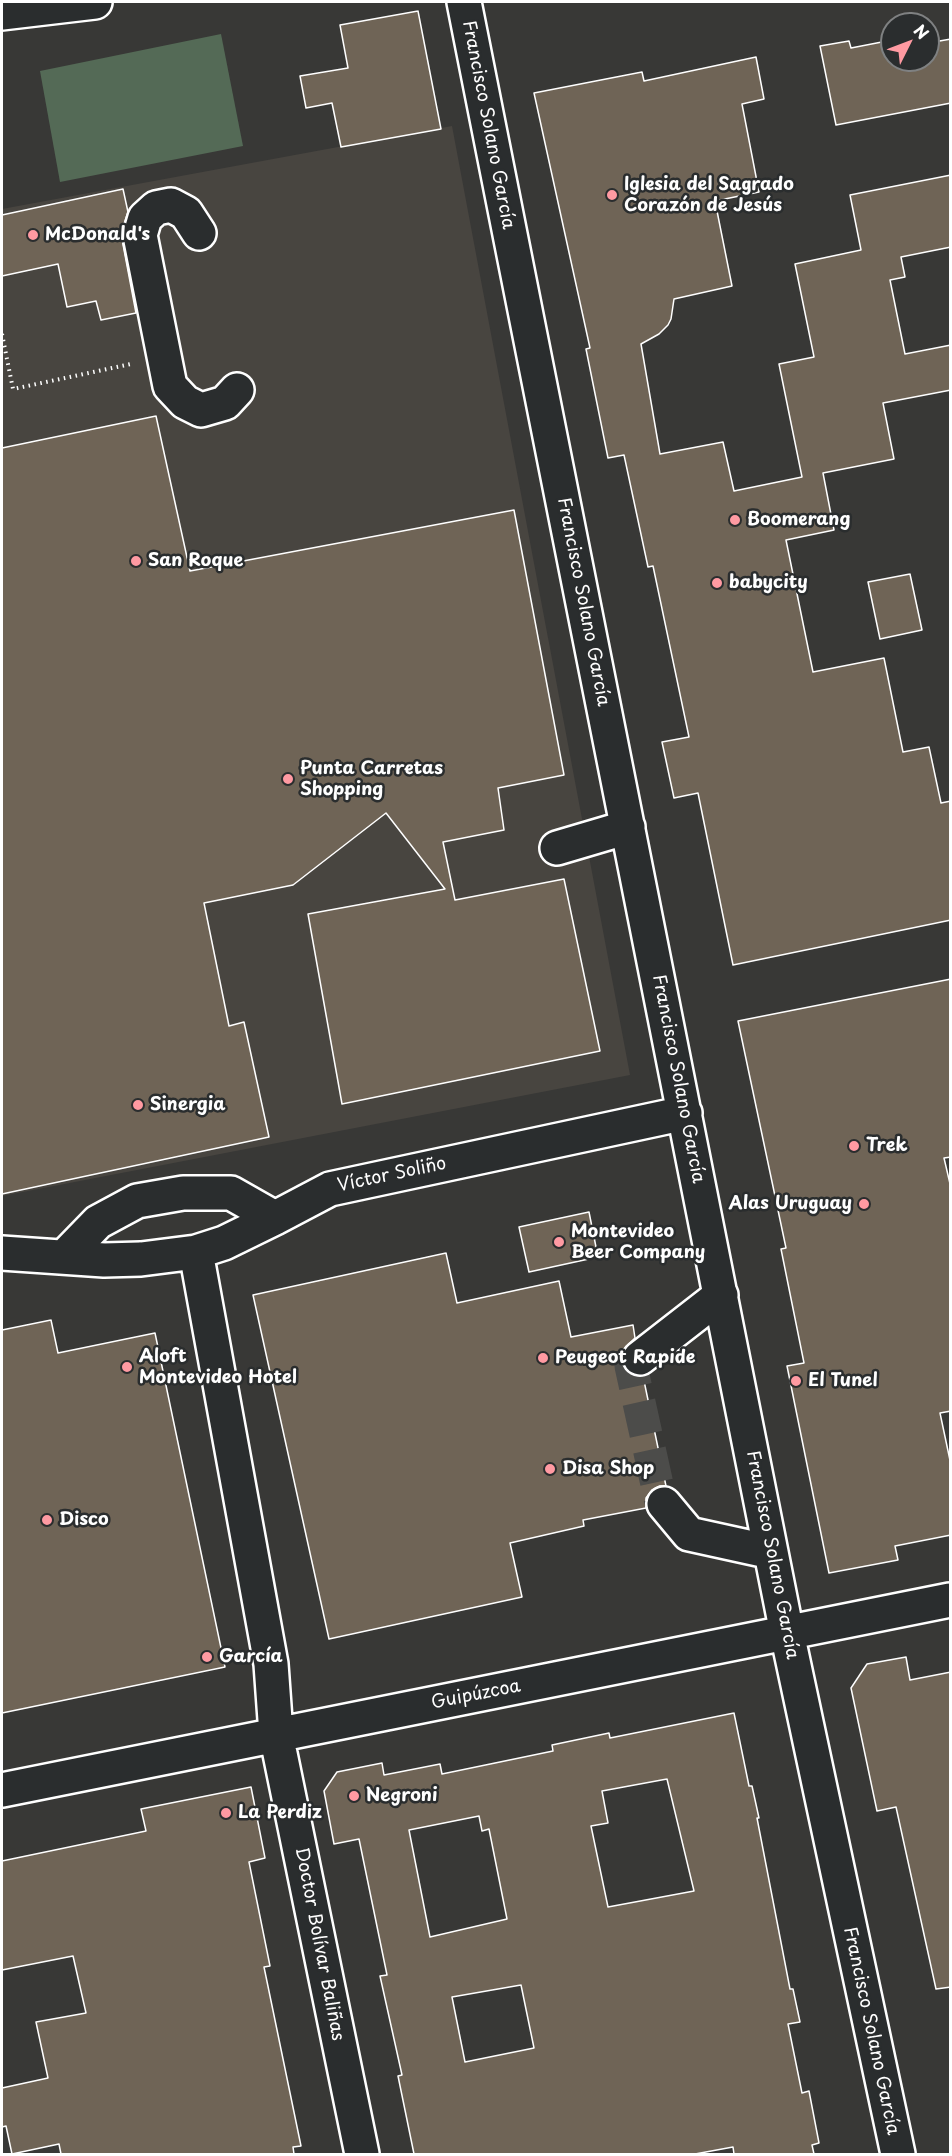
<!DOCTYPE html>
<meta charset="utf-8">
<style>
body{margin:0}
#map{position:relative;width:952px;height:2156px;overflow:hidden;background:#383836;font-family:"Playpen Sans",sans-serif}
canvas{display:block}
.frame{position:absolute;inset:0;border:3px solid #fff;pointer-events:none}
.north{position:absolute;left:880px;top:12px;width:60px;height:60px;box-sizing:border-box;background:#2a2d2e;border:2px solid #7f8182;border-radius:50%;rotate:48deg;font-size:16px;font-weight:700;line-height:24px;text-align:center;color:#fff}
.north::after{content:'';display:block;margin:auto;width:21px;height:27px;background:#ff9aa2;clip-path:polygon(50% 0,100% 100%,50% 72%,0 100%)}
</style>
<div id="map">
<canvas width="952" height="2156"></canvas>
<div class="frame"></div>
<div class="north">N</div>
</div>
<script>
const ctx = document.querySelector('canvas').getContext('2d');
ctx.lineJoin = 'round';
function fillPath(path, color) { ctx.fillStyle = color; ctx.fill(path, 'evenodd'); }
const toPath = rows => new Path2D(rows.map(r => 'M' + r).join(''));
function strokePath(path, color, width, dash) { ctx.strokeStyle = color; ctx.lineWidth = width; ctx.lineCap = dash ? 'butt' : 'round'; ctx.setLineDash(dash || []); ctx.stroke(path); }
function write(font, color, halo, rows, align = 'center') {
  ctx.font = font + ' "Playpen Sans",sans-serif'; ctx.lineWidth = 5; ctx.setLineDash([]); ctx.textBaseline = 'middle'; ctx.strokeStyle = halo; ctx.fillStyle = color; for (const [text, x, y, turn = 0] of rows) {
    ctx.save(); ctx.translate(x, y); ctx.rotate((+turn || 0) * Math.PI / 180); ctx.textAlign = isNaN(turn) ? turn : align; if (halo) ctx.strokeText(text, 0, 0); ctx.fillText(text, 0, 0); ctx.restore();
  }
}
const built = toPath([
 [452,126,630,1075,2,1196,2,209]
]);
const green = toPath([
 [221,34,243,146,60,182,40,71]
]);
const building = toPath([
 [418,11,441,129,341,147,332,103,306,108,300,76,348,68,340,25,418,11],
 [951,39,951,103,836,125,820,46,849,41,851,48,887,41,889,51,892,51,892,60,928,60,928,43,951,39],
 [756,57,764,99,742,104,759,192,715,201,732,286,674,299,671,319,668,325,659,334,641,344,660,454,723,442,734,491,802,477,779,364,814,357,795,264,861,250,850,195,951,175,951,247,901,257,905,277,890,280,905,354,951,345,951,390,883,403,894,459,823,473,834,530,786,540,813,672,884,658,903,752,929,747,941,803,951,801,951,920,733,965,698,793,674,798,662,742,689,737,653,566,648,567,624,455,608,458,586,349,590,348,534,93,642,72,644,81,756,57],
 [123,189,128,212,122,230,122,239,136,313,101,320,96,301,67,307,58,264,2,276,2,215,123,189],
 [156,416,190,571,514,510,564,775,498,788,504,830,443,842,455,900,564,879,600,1051,342,1104,308,914,445,889,386,813,293,885,204,903,229,1026,244,1022,269,1137,2,1194,2,448,156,416],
 [910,574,922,630,880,639,868,582,910,574],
 [951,979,951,1157,944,1158,951,1188,951,1411,940,1413,951,1465,951,1535,895,1546,898,1560,829,1573,787,1366,804,1363,781,1249,786,1248,738,1021,951,979],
 [589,1212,598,1257,529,1272,519,1227,589,1212],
 [446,1253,457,1303,559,1281,571,1337,633,1325,635,1338,623,1350,622,1361,625,1369,632,1375,643,1376,666,1486,660,1486,652,1490,646,1498,646,1508,583,1520,584,1526,510,1543,522,1597,329,1639,253,1295,446,1253],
 [51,1320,58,1353,155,1333,225,1667,2,1713,2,1330,51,1320],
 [906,1657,910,1680,951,1672,951,1987,936,1989,896,1807,877,1811,851,1688,867,1664,906,1657],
 [734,1713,749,1786,752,1786,759,1818,757,1818,790,1989,793,1989,800,2022,788,2024,802,2093,809,2091,819,2143,812,2145,814,2154,734,2154,733,2147,695,2154,414,2154,398,2076,402,2075,380,1976,387,1975,359,1839,334,1844,324,1791,337,1772,382,1763,384,1775,440,1764,442,1774,553,1751,552,1745,609,1733,610,1738,734,1713],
 [667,1779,694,1891,608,1907,591,1826,608,1823,602,1791,667,1779],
 [479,1816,482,1831,489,1829,507,1919,430,1937,409,1830,479,1816],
 [521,1985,534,2048,465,2062,452,1997,521,1985],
 [251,1787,265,1858,249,1862,270,1966,264,1967,301,2146,293,2147,294,2154,61,2154,59,2144,12,2154,6,2126,2,2127,2,2088,48,2078,36,2022,86,2013,73,1956,2,1970,2,1861,146,1831,141,1809,251,1787]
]);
const minorTunnel = toPath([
 [640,1358,631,1366,660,1498,664,1504]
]);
const path = toPath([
 [2,334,13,389,131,364]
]);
const minor = toPath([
 [464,2,787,1633,898,2154],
 [2,13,95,2],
 [199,233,186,213,171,205,156,208,145,218,140,235,170,386,185,402,201,410,225,403,237,390],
 [557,848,628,827],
 [196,1252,271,1664,276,1734,362,2154],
 [2,1253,104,1260,141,1259,196,1252,224,1243,275,1218,330,1189,685,1113],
 [64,1257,98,1222,137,1201,183,1193,231,1193,275,1218],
 [640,1358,721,1295],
 [664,1504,689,1534,771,1552],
 [2,1790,950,1600]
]);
const markers = [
 [612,195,6,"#ff9aa2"],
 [33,235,6,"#ff9aa2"],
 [735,520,6,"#ff9aa2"],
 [136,561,6,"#ff9aa2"],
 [717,583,6,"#ff9aa2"],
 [288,779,6,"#ff9aa2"],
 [138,1105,6,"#ff9aa2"],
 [854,1146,6,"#ff9aa2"],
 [864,1204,6,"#ff9aa2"],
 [559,1242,6,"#ff9aa2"],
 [543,1358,6,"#ff9aa2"],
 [127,1367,6,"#ff9aa2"],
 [796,1381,6,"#ff9aa2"],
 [550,1469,6,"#ff9aa2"],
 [47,1520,6,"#ff9aa2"],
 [207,1657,6,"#ff9aa2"],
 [354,1796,6,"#ff9aa2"],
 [226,1813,6,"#ff9aa2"]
];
const streetNames = [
 ["Francisco Solano García",488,125,79],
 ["Francisco Solano García",583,602,79],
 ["Francisco Solano García",678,1079,79],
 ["Víctor Soliño",392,1175,-12],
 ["Francisco Solano García",772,1555,79],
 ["Guipúzcoa",476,1695,-11],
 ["Doctor Bolívar Baliñas",319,1944,79],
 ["Francisco Solano García",871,2031,78]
];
const poiNames = [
 ["Iglesia del Sagrado",624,185],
 ["Corazón de Jesús",624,206],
 ["McDonald's",45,235],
 ["Boomerang",747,520],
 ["San Roque",148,561],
 ["babycity",729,583],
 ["Punta Carretas",300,769],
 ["Shopping",300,790],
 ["Sinergia",150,1105],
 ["Trek",866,1146],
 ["Alas Uruguay",852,1204,"right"],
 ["Montevideo",571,1232],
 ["Beer Company",571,1253],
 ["Aloft",139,1357],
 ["Montevideo Hotel",139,1378],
 ["Peugeot Rapide",555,1358],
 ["El Tunel",808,1381],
 ["Disa Shop",562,1469],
 ["Disco",59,1520],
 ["García",219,1657],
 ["Negroni",366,1796],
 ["La Perdiz",238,1813]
];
fillPath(built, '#484540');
fillPath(green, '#546a56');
fillPath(building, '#6f6456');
strokePath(building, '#fff', 1.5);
strokePath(minorTunnel, '#4c4c4a', 33, [33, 16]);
strokePath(minor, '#fff', 38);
strokePath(path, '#fff', 4, [1.5, 4.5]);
strokePath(minor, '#2a2d2e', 33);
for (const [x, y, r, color] of markers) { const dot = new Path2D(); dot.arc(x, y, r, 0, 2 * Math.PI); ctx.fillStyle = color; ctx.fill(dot); strokePath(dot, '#2a2d2e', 2); }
write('18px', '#fff', '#2a2d2e', streetNames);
write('bold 18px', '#fff', '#2a2d2e', poiNames, 'left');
</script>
